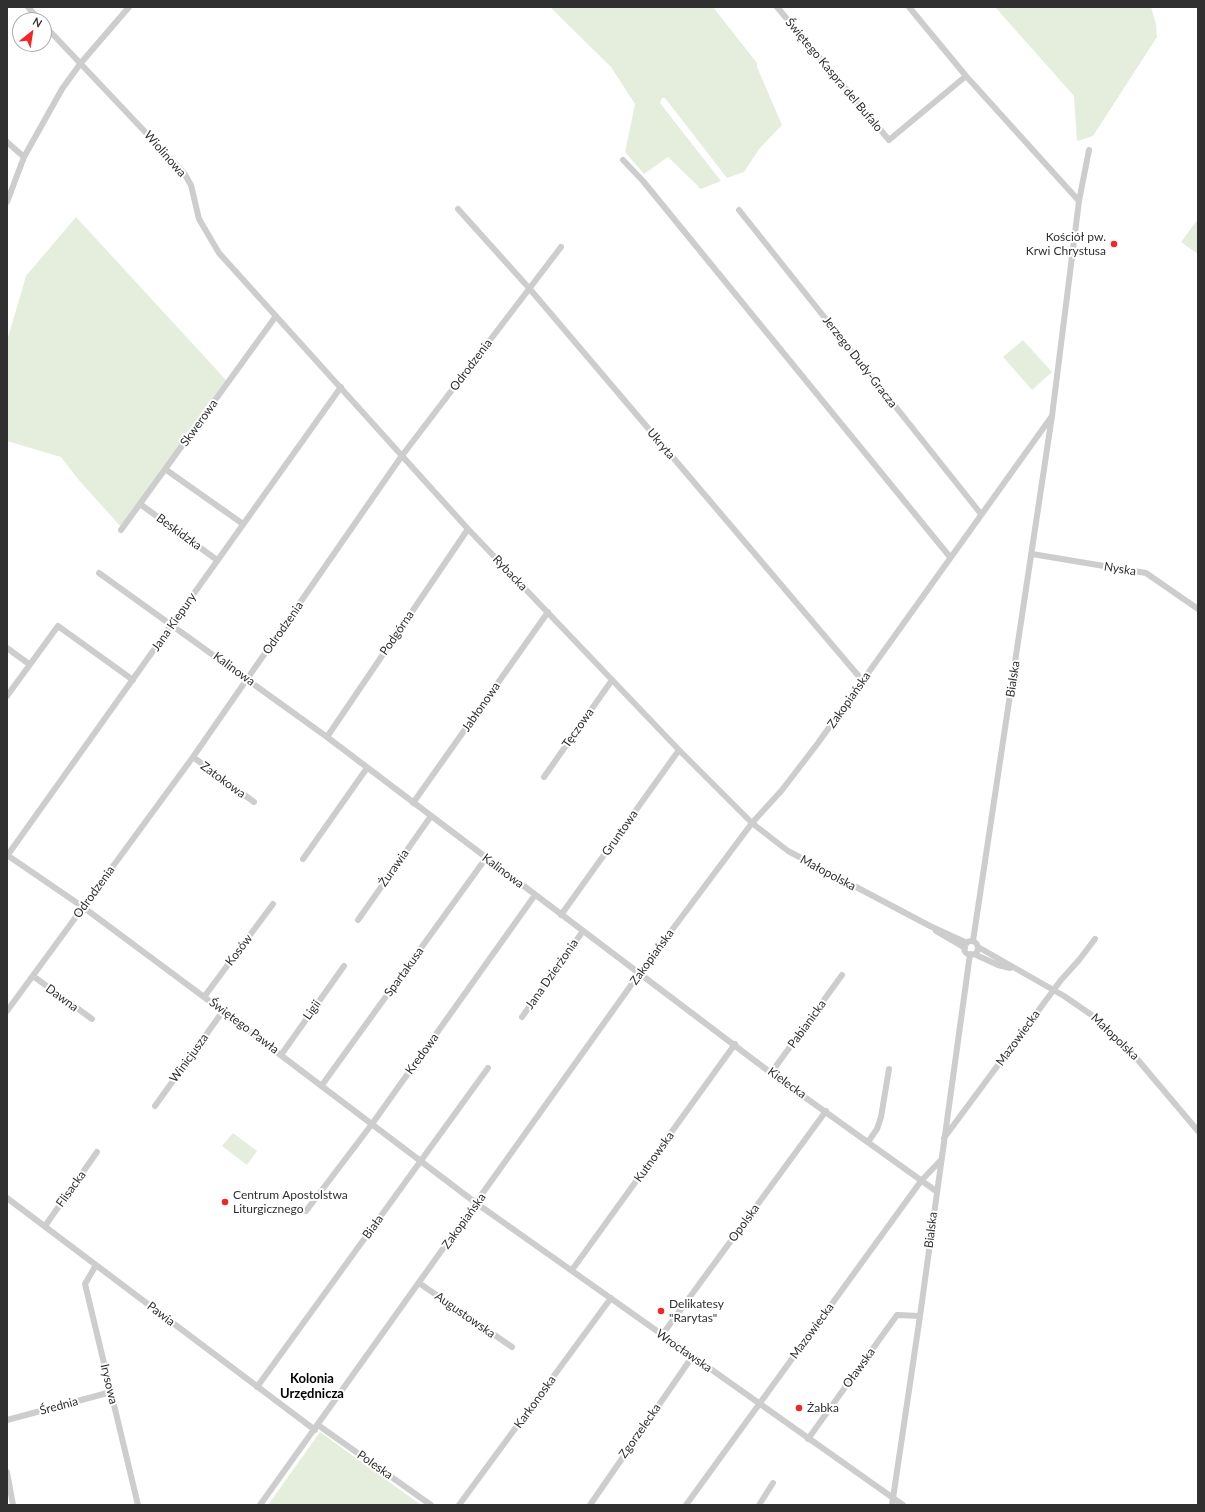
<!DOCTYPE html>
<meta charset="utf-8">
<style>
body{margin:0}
#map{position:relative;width:1205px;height:1512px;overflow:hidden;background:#fff;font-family:Lato,sans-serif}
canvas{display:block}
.frame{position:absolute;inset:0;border:8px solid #303030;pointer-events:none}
.north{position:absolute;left:12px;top:12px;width:40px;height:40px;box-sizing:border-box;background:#fff;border:1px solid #acacac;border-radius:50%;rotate:30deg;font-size:11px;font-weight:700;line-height:16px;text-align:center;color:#303030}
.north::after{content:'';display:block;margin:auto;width:14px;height:18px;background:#f32526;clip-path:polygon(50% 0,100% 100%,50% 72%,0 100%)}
</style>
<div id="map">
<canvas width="1205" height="1512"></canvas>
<div class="frame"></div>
<div class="north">N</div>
</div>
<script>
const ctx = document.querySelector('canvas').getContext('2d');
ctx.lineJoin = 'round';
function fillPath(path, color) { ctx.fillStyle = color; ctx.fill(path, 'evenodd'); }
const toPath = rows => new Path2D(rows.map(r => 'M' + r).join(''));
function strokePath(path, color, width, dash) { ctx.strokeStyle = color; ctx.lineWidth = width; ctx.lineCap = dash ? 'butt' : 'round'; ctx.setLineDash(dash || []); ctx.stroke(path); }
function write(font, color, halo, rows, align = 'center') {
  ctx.font = font + ' Lato,sans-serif'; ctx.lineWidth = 4; ctx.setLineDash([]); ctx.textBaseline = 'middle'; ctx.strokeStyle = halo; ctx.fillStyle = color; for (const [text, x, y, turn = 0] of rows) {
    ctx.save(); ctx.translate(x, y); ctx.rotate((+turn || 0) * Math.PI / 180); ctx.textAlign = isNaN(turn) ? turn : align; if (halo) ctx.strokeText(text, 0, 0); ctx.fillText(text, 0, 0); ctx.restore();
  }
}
const green = toPath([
 [550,7,713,7,757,63,757,67,782,125,759,149,744,172,727,178,665,98,662,98,660,103,721,181,701,189,668,157,644,174,625,152,635,104,611,67],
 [995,7,1151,7,1156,24,1157,37,1093,136,1077,141,1074,96],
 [76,217,226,380,121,527,78,479,61,457,7,441,7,341,26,276],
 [1198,219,1198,254,1181,242],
 [1023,340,1052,372,1032,390,1003,357],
 [233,1133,257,1151,247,1165,222,1146],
 [320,1432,421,1505,268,1505]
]);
const street = toPath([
 [28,7,39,20],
 [777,7,889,140,966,76],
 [909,7,966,76,1079,201],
 [44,25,184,173,191,185,199,219,219,253,468,529,679,750,752,823,788,851,930,926,967,943],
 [7,142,24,157],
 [623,160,643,181,950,557],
 [7,202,24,157,62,89,80,64,129,7],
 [458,209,529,288,862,680],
 [739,210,981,514],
 [165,469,243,524],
 [140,504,217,560],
 [121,530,276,316],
 [1032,554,1146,573,1198,609],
 [99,573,327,737,771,1073,936,1191],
 [7,648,29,664],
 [7,696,58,626,133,680],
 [327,737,468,529],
 [193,757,254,802],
 [544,777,612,680],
 [413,803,548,612],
 [7,855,83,907,204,997,476,1203,903,1505],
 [7,856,341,387],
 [303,859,367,768],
 [561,915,679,750],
 [358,920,431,816],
 [936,931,965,948],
 [973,941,1052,416,1079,201,1089,150],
 '964 948a7 7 0 1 1 14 0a7 7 0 1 1-14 0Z',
 [978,947,1064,996,1096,1018,1132,1053,1198,1131],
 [974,954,998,965,1010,968],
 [33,976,92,1019],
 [204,997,273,904],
 [7,1011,193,757,401,457,561,247],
 [522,1017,583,931],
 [281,1055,344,966],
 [771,1073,842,975],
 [322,1085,486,858],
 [155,1106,223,1011],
 [944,1138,1061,980,1079,960,1095,939],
 [868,1142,877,1129,881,1117,889,1069],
 [7,1198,315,1430],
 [306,1211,372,1124,535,895],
 [45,1226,97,1152],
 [96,1265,85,1284,138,1505],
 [572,1270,735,1044],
 [419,1283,512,1347],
 [662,1335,826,1111],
 [257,1387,488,1068],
 [7,1420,111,1392],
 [318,1425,431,1505],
 [808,1439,897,1315,920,1316],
 [7,1472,13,1505],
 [260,1505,639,974,752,823,782,790,818,743,1052,416],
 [459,1505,611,1298],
 [590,1505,692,1357],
 [686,1505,921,1181,941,1160],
 [759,1505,773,1483],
 [892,1505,920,1316,970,954]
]);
const markers = [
 [1114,244,4,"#f32526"],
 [225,1202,4,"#f32526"],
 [661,1311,4,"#f32526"],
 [799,1408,4,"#f32526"]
];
const streetNames = [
 ["Świętego Kaspra del Bufalo",834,75,50],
 ["Wiolinowa",165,154,49],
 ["Jerzego Dudy-Gracza",860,362,52],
 ["Odrodzenia",471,365,-53],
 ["Skwerowa",199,423,-54],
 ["Ukryta",661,444,50],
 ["Beskidzka",179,532,36],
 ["Nyska",1120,569,9],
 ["Rybacka",510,573,46],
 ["Jana Kiepury",174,622,-55],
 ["Odrodzenia",283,628,-55],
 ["Podgórna",397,633,-56],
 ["Kalinowa",234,669,36],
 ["Bialska",1013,679,-81],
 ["Zakopiańska",849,700,-55],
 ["Jabłonowa",481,707,-55],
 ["Tęczowa",578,728,-55],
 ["Zatokowa",223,780,36],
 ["Gruntowa",620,833,-55],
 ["Żurawia",394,868,-55],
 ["Kalinowa",503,871,37],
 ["Małopolska",828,873,28],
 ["Odrodzenia",94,892,-54],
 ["Kosów",239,950,-53],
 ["Zakopiańska",652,957,-54],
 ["Spartakusa",404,972,-54],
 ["Jana Dzierżonia",552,974,-55],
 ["Dawna",62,998,36],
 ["Ligii",312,1010,-55],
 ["Pabianicka",807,1024,-54],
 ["Świętego Pawła",244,1026,37],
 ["Małopolska",1115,1037,44],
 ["Mazowiecka",1018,1038,-54],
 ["Kredowa",422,1054,-54],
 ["Winicjusza",189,1058,-54],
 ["Kielecka",787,1083,36],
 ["Kutnowska",654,1157,-54],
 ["Flisacka",71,1189,-54],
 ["Zakopiańska",464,1221,-54],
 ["Opolska",744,1223,-54],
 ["Biała",373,1227,-54],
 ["Bialska",931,1230,-83],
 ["Pawia",161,1314,37],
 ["Augustowska",465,1315,35],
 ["Mazowiecka",812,1331,-54],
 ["Wrocławska",684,1351,35],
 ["Oławska",859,1368,-54],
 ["Irysowa",109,1384,77],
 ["Karkonoska",535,1402,-54],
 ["Średnia",59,1406,-15],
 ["Zgorzelecka",640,1431,-55],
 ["Poleska",375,1465,35]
];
const poiNames = [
 ["Kościół pw.",1106,237,"right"],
 ["Krwi Chrystusa",1106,251,"right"],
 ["Centrum Apostolstwa",233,1195],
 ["Liturgicznego",233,1209],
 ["Delikatesy",669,1304],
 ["\"Rarytas\"",669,1318],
 ["Żabka",807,1408]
];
const neighbourhoodNames = [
 ["Kolonia",312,1379],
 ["Urzędnicza",312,1394]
];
fillPath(green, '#e5eedd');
strokePath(street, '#cdcdcd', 6);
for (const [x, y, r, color] of markers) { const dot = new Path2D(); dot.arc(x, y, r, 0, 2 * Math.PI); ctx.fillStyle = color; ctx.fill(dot); strokePath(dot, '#fff', 1.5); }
write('12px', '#303030', '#fff', streetNames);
write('12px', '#303030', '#fff', poiNames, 'left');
write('bold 13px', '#000', '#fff', neighbourhoodNames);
</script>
